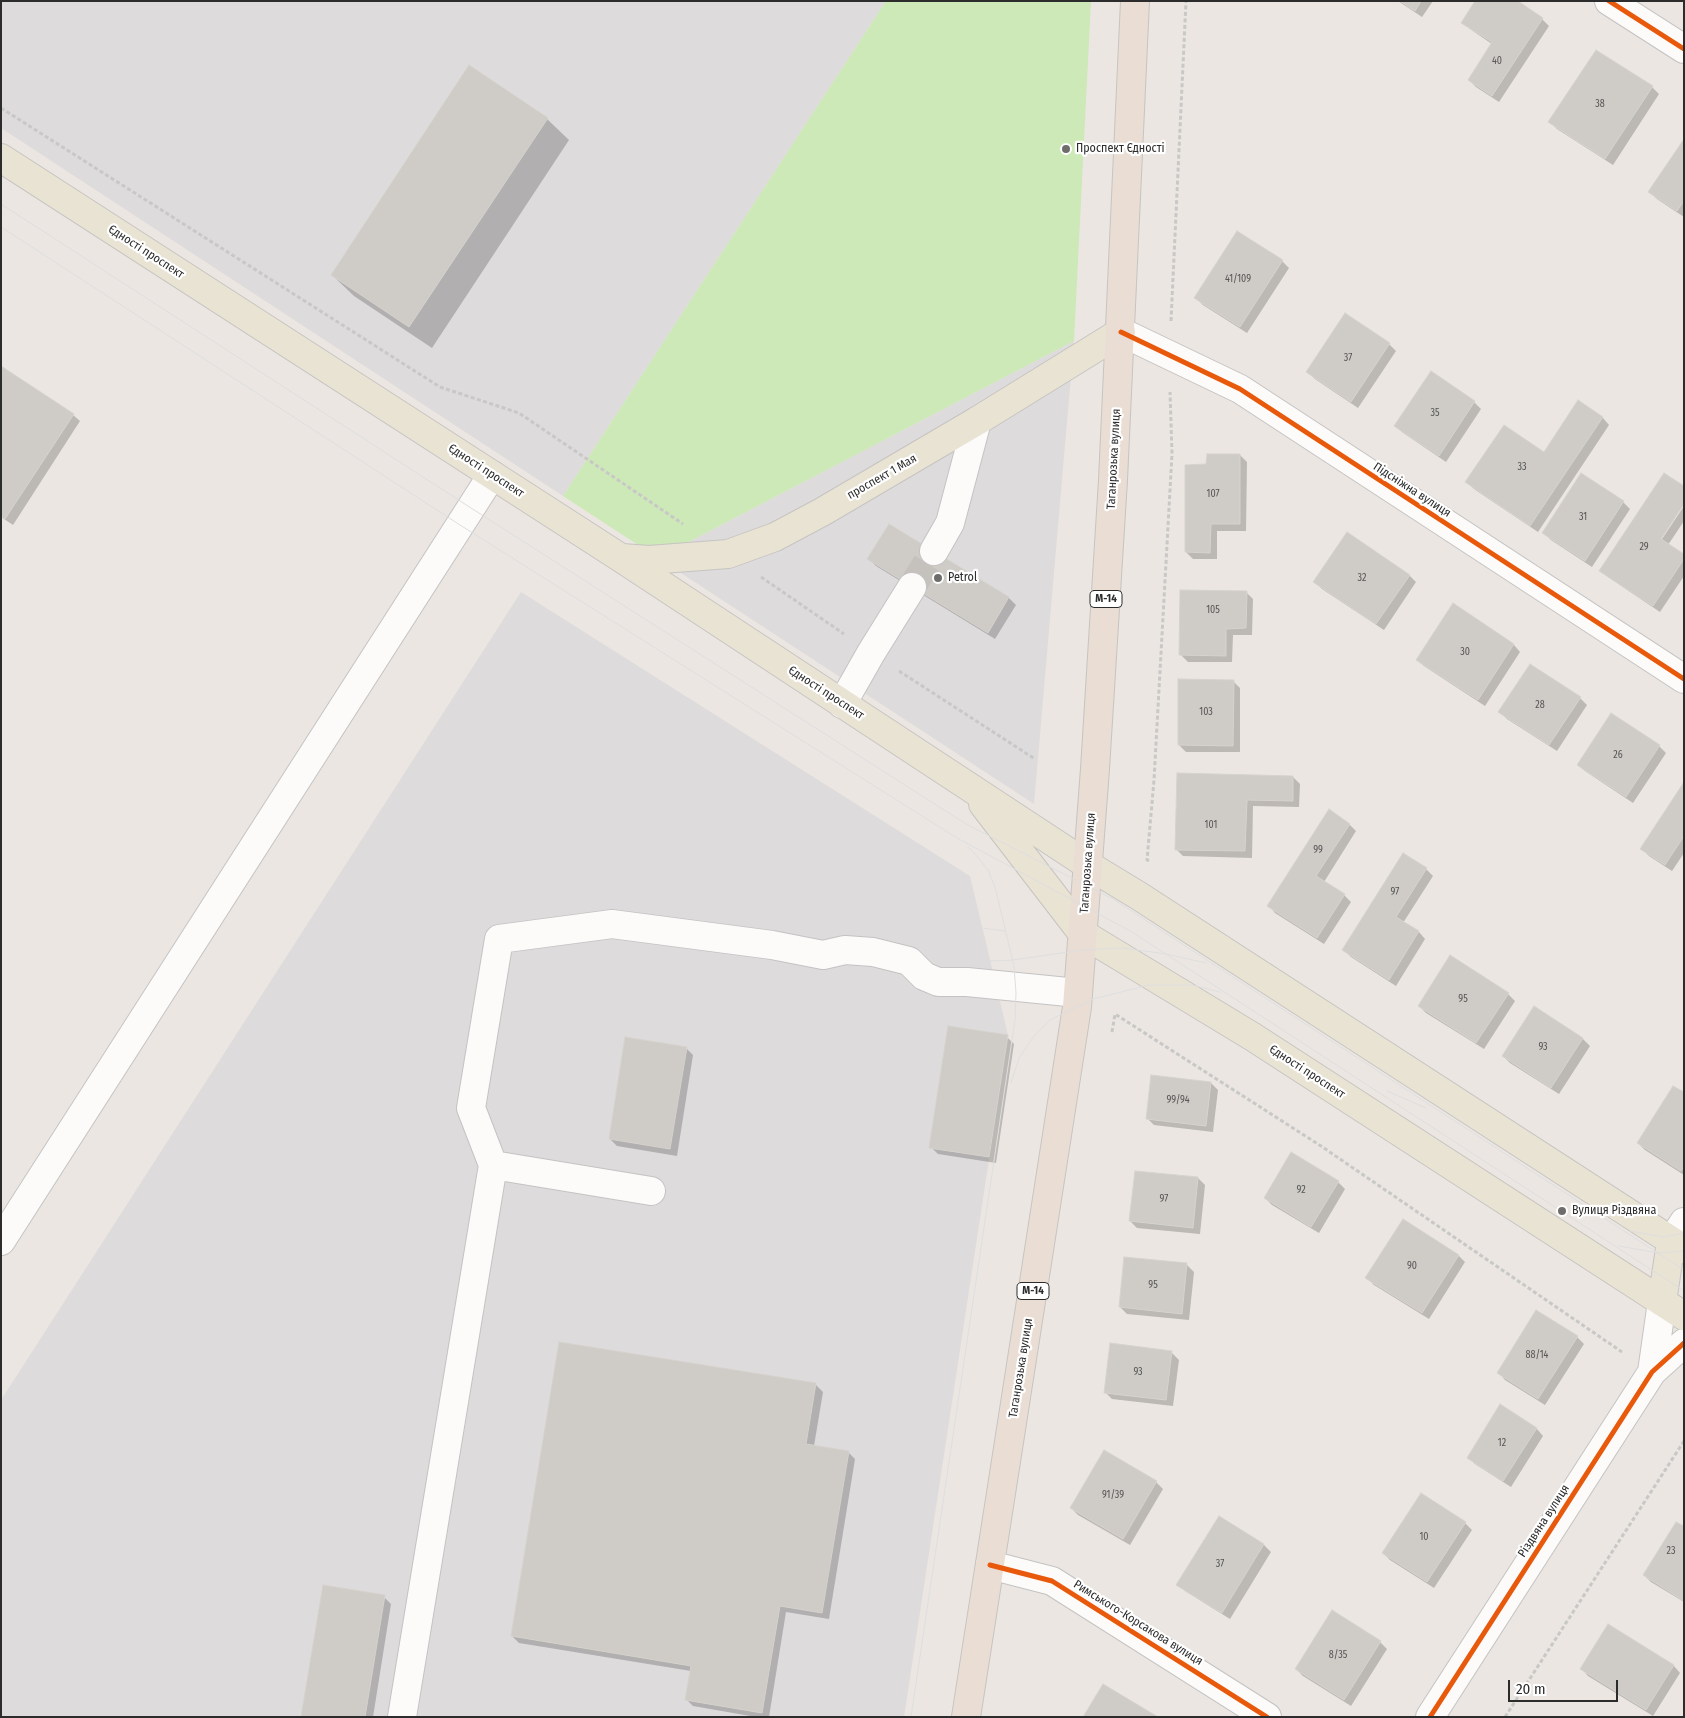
<!DOCTYPE html>
<meta charset="utf-8">
<style>
body{margin:0}
#map{position:relative;width:1685px;height:1718px;overflow:hidden;background:#ebe6e1;font-family:"Fira Sans Condensed",sans-serif}
canvas{display:block}
.frame{position:absolute;inset:0;border:2px solid #2c2c2c;pointer-events:none}
.scale{position:absolute;left:1508px;top:1680px;width:110px;height:22px;box-sizing:border-box;border:2px solid #2c2c2c;border-top:0;padding-left:6px;font-size:15px;line-height:18px;white-space:nowrap;color:#2c2c2c;-webkit-text-stroke:4px #fff;paint-order:stroke}
</style>
<div id="map">
<canvas width="1685" height="1718"></canvas>
<div class="frame"></div>
<div class="scale">20 m</div>
</div>
<script>
const ctx = document.querySelector('canvas').getContext('2d');
ctx.lineJoin = 'round';
function fillPath(path, color) { ctx.fillStyle = color; ctx.fill(path, 'evenodd'); }
const toPath = rows => new Path2D(rows.map(r => 'M' + r).join(''));
function strokePath(path, color, width, dash) { ctx.strokeStyle = color; ctx.lineWidth = width; ctx.lineCap = dash ? 'butt' : 'round'; ctx.setLineDash(dash || []); ctx.stroke(path); }
function write(font, color, halo, rows, align = 'center') {
  ctx.font = font + ' "Fira Sans Condensed",sans-serif'; ctx.lineWidth = 4.5; ctx.setLineDash([]); ctx.textBaseline = 'middle'; ctx.strokeStyle = halo; ctx.fillStyle = color; for (const [text, x, y, turn = 0] of rows) {
    ctx.save(); ctx.translate(x, y); ctx.rotate((+turn || 0) * Math.PI / 180); ctx.textAlign = isNaN(turn) ? turn : align; if (halo) ctx.strokeText(text, 0, 0); ctx.fillText(text, 0, 0); ctx.restore();
  }
}
const industrial = toPath([
 [1,1,886,1,563,496,1,128],
 [1074,341,1034,804,658,558],
 [521,592,970,876,1008,1035,904,1717,1,1717,1,1400]
]);
const green = toPath([
 [886,1,1091,1,1074,341,658,558,563,496]
]);
const shadow = toPath([
 [1398,1,1433,1,1422,17],
 [1516,1,1542,19,1549,26,1499,102,1476,87,1469,80,1492,44,1470,29,1463,23],
 [1652,87,1659,94,1613,165,1557,129,1550,122],
 [547,119,569,140,432,348,354,296,332,275],
 [1684,141,1684,217,1657,199,1650,192],
 [1282,261,1289,268,1247,333,1203,305,1196,298],
 [1389,344,1396,351,1358,408,1315,379,1308,372],
 [1,368,73,415,80,421,13,525,1,517],
 [1474,402,1481,409,1446,462,1402,432,1395,426],
 [1579,402,1603,418,1609,425,1538,532,1474,489,1467,482,1544,454],
 [1240,455,1247,462,1246,531,1217,531,1217,559,1193,559,1186,552,1208,466],
 [1623,502,1630,509,1592,567,1551,540,1544,533],
 [1684,506,1684,521,1668,545,1684,556,1684,576,1660,612,1608,577,1601,570,1656,544,1658,545],
 [889,525,1009,598,1016,605,995,639,876,566,869,559],
 [1409,575,1416,582,1384,630,1322,589,1315,582],
 [1246,592,1253,599,1252,635,1233,635,1232,662,1188,662,1181,655],
 [1453,605,1514,645,1520,652,1485,706,1424,666,1417,660],
 [1530,666,1580,698,1587,705,1557,751,1507,719,1500,712],
 [1233,681,1240,688,1240,752,1186,752,1179,745],
 [1659,746,1666,753,1633,803,1585,771,1578,765],
 [1178,774,1293,777,1300,784,1299,807,1253,806,1252,858,1183,856,1176,849],
 [1684,784,1684,853,1672,871,1649,856,1642,849],
 [1349,824,1356,831,1324,882,1344,895,1351,902,1324,944,1275,913,1269,906],
 [1426,869,1433,876,1403,923,1419,932,1425,939,1396,986,1351,957,1344,950],
 [1508,994,1515,1001,1484,1049,1426,1013,1419,1006],
 [1534,1008,1583,1039,1590,1046,1559,1094,1510,1063,1503,1056],
 [1007,1037,1014,1044,996,1163,938,1154,931,1147],
 [686,1048,693,1055,677,1156,617,1146,610,1139],
 [1152,1076,1211,1083,1218,1090,1213,1132,1154,1125,1147,1118],
 [1684,1094,1684,1175,1645,1150,1638,1143],
 [1291,1154,1338,1182,1345,1189,1319,1233,1272,1205,1265,1198],
 [1198,1178,1205,1185,1200,1234,1137,1228,1130,1221],
 [1459,1256,1465,1262,1429,1319,1374,1285,1367,1278],
 [1187,1265,1194,1272,1189,1320,1127,1314,1120,1307],
 [1577,1337,1584,1344,1545,1405,1505,1380,1499,1373],
 [561,1343,816,1385,823,1392,814,1446,848,1452,855,1459,829,1619,786,1612,769,1717,756,1717,693,1706,686,1699,691,1671,519,1643,512,1636],
 [1111,1345,1172,1353,1179,1360,1173,1406,1112,1399,1105,1392],
 [1501,1406,1537,1429,1543,1436,1511,1487,1475,1464,1468,1457],
 [1156,1482,1163,1489,1130,1545,1078,1515,1071,1508],
 [1220,1517,1264,1545,1271,1552,1230,1619,1185,1591,1178,1584],
 [1465,1523,1472,1530,1434,1588,1390,1560,1383,1553],
 [1684,1528,1684,1602,1651,1582,1644,1575],
 [384,1597,391,1604,373,1717,303,1717],
 [1609,1626,1674,1666,1680,1673,1653,1716,1588,1676,1582,1669],
 [1380,1642,1387,1649,1351,1706,1303,1676,1296,1669]
]);
const building = toPath([
 [1400,1,1421,1,1415,11,1400,1],
 [1475,1,1518,1,1543,18,1492,96,1468,80,1492,42,1461,23,1475,1],
 [1596,50,1653,86,1605,159,1548,122,1596,50],
 [469,65,548,118,409,327,331,275,469,65],
 [1684,139,1684,201,1677,211,1648,192,1684,139],
 [1237,231,1283,260,1240,327,1194,298,1237,231],
 [1345,313,1390,343,1351,402,1306,372,1345,313],
 [1,366,74,414,5,519,1,516,1,366],
 [1431,371,1475,401,1439,456,1394,426,1431,371],
 [1578,400,1603,417,1530,526,1465,482,1504,425,1544,452,1578,400],
 [1207,454,1240,454,1240,524,1211,524,1210,553,1185,552,1185,465,1206,464,1207,454],
 [1581,473,1624,501,1585,561,1542,533,1581,473],
 [1664,473,1684,486,1684,504,1661,539,1684,554,1684,559,1653,606,1599,571,1664,473],
 [889,524,1009,597,988,633,867,559,889,524],
 [1347,532,1410,575,1376,624,1313,582,1347,532],
 [1180,590,1247,591,1246,628,1226,629,1226,656,1179,655,1180,590],
 [1453,603,1514,644,1478,700,1416,660,1453,603],
 [1530,664,1581,697,1549,745,1498,712,1530,664],
 [1178,679,1234,680,1233,746,1178,745,1178,679],
 [1611,713,1660,745,1626,797,1577,765,1611,713],
 [1177,773,1293,776,1293,801,1247,800,1245,851,1175,850,1177,773],
 [1684,782,1684,836,1665,865,1640,849,1684,782],
 [1329,809,1350,824,1316,876,1345,894,1317,938,1267,906,1329,809],
 [1403,853,1427,868,1396,917,1419,931,1389,980,1342,950,1403,853],
 [1450,955,1509,993,1476,1043,1418,1006,1450,955],
 [1534,1006,1583,1038,1551,1088,1502,1056,1534,1006],
 [948,1026,1008,1035,989,1157,929,1148,948,1026],
 [625,1037,687,1047,670,1149,609,1139,625,1037],
 [1151,1075,1211,1082,1206,1126,1146,1119,1151,1075],
 [1673,1086,1684,1092,1684,1166,1681,1171,1637,1143,1673,1086],
 [1291,1152,1339,1181,1311,1227,1264,1198,1291,1152],
 [1135,1171,1198,1177,1193,1228,1129,1221,1135,1171],
 [1403,1219,1459,1255,1422,1313,1365,1278,1403,1219],
 [1124,1257,1187,1263,1182,1314,1119,1307,1124,1257],
 [1536,1310,1578,1336,1538,1399,1497,1373,1536,1310],
 [559,1342,816,1383,806,1444,849,1451,822,1613,780,1606,762,1713,685,1700,691,1666,511,1636,559,1342],
 [1110,1343,1172,1351,1166,1400,1104,1393,1110,1343],
 [1500,1404,1537,1428,1503,1481,1467,1458,1500,1404],
 [1104,1450,1157,1481,1123,1539,1070,1508,1104,1450],
 [1421,1493,1466,1522,1427,1582,1382,1553,1421,1493],
 [1219,1516,1264,1544,1222,1613,1176,1585,1219,1516],
 [1676,1522,1684,1526,1684,1601,1643,1575,1676,1522],
 [323,1585,385,1595,365,1717,301,1717,323,1585],
 [1332,1610,1381,1641,1344,1700,1295,1669,1332,1610],
 [1608,1624,1674,1665,1646,1710,1580,1669,1608,1624],
 [1103,1684,1158,1717,1083,1717,1103,1684]
]);
const minorTunnel = toPath([
 [912,587,934,551]
]);
const path = toPath([
 [1,108,440,387,519,413,683,524],
 [1171,321,1186,1],
 [761,577,844,634],
 [899,671,1035,759],
 [1149,861,1147,860,1154,780,1172,454,1170,392],
 [1112,1032,1115,1014,1321,1146,1622,1352],
 [1505,1717,1684,1441]
]);
const minor = toPath([
 [1609,1,1684,49],
 [1121,332,1240,389,1684,679],
 [934,551,950,523,977,421],
 [842,704,871,653,912,587],
 [493,1165,651,1191],
 [1,1241,492,475],
 [1671,1242,1684,1222],
 [1652,1372,1662,1302],
 [990,1565,1052,1581,1267,1717],
 [402,1717,493,1165,471,1108,499,939,612,924,772,945,823,955,845,950,873,952,909,961,924,976,938,982,967,982,1078,993],
 [1430,1717,1652,1372,1684,1343]
]);
const major = toPath([
 [1,158,621,558,1088,865,1139,896,1684,1249],
 [622,558,649,560,728,554,775,537,822,512,977,421,1121,332],
 [983,804,1083,934,1253,1037,1684,1316],
 [1662,1302,1671,1242]
]);
const highway = toPath([
 [966,1717,1077,1007,1095,769,1113,480,1135,1]
]);
const tram = toPath([
 [1,204,471,508,966,824,1113,899,1684,1270],
 [1,227,460,525,957,838,1132,932,1684,1291],
 [982,928,1005,931],
 [990,961,1013,960,1082,950,1123,948,1166,954,1206,963],
 [1011,1083,1019,1058,1034,1036,1050,1020,1093,999,1149,985,1192,985,1220,992],
 [1387,1091,1426,1108],
 [1630,1231,1664,1237,1684,1233],
 [1619,1246,1658,1253,1684,1251],
 [911,1717,1015,1020,1016,993,1014,966,995,887,988,870,975,854,968,847]
]);
const cycleway = toPath([
 [1609,1,1684,49],
 [1121,332,1240,389,1684,679],
 [990,1565,1052,1581,1267,1717],
 [1430,1717,1652,1372,1684,1343]
]);
const markers = [
 [1066,149,5,"#6f6d6b"],
 [938,578,5,"#6f6d6b"],
 [1562,1211,5,"#6f6d6b"]
];
const numberNames = [
 ["40",1497,61],
 ["38",1600,104],
 ["41/109",1238,279],
 ["37",1348,358],
 ["35",1435,413],
 ["33",1522,467],
 ["107",1213,494],
 ["31",1583,517],
 ["29",1644,547],
 ["32",1362,578],
 ["105",1213,610],
 ["30",1465,652],
 ["28",1540,705],
 ["103",1206,712],
 ["26",1618,755],
 ["101",1211,825],
 ["99",1318,850],
 ["97",1395,892],
 ["95",1463,999],
 ["93",1543,1047],
 ["99/94",1178,1100],
 ["92",1301,1190],
 ["97",1164,1199],
 ["90",1412,1266],
 ["95",1153,1285],
 ["88/14",1537,1355],
 ["93",1138,1372],
 ["12",1502,1443],
 ["91/39",1113,1495],
 ["10",1424,1537],
 ["23",1671,1551],
 ["37",1220,1564],
 ["8/35",1338,1655]
];
const shields = [
 [1106,599,32],
 [1033,1291,32]
];
const shieldNames = [
 ["М-14",1106,599],
 ["М-14",1033,1291]
];
const poiNames = [
 ["Проспект Єдності",1076,149],
 ["Petrol",948,578],
 ["Вулиця Різдвяна",1572,1211]
];
const streetNames = [
 ["Єдності проспект",146,252,33],
 ["Таганрозька вулиця",1114,459,-87],
 ["Єдності проспект",486,471,33],
 ["проспект 1 Мая",882,477,-30],
 ["Підсніжна вулиця",1412,490,33],
 ["Єдності проспект",826,693,33],
 ["Таганрозька вулиця",1088,863,-86],
 ["Єдності проспект",1307,1072,33],
 ["Таганрозька вулиця",1021,1368,-81],
 ["Різдвяна вулиця",1544,1521,-57],
 ["Римського-Корсакова вулиця",1138,1623,32]
];
fillPath(industrial, '#dedbdd');
fillPath(green, '#cde9b7');
fillPath(shadow, '#0003');
fillPath(building, '#cfccc8');
strokePath(building, '#d6d2cd', 1);
strokePath(minorTunnel, '#c5c1bd', 28, [28, 14]);
strokePath(minor, '#c4c3c3', 30);
strokePath(major, '#c6c4c2', 30);
strokePath(highway, '#c6c4c2', 30);
strokePath(path, '#c8c8c7', 3, [4, 2.5]);
strokePath(minor, '#fcfbfa', 28);
strokePath(major, '#e9e3d3', 28);
strokePath(highway, '#e9ddd4', 28);
strokePath(tram, '#dedee0', 1);
strokePath(cycleway, '#e8590c', 5);
for (const [x, y, r, color] of markers) { const dot = new Path2D(); dot.arc(x, y, r, 0, 2 * Math.PI); ctx.fillStyle = color; ctx.fill(dot); strokePath(dot, '#fff', 2); }
write('10px', '#565655', null, numberNames);
for (const [x, y, w] of shields) { const box = new Path2D(); box.roundRect(x - w / 2, y - 8.5, w, 17, 4); ctx.fillStyle = '#fff'; ctx.fill(box); strokePath(box, '#2c2c2c', 1); }
write('bold 11px', '#2c2c2c', null, shieldNames);
write('12px', '#2c2c2c', '#fff', poiNames, 'left');
write('12px', '#2c2c2c', '#fff', streetNames);
</script>
